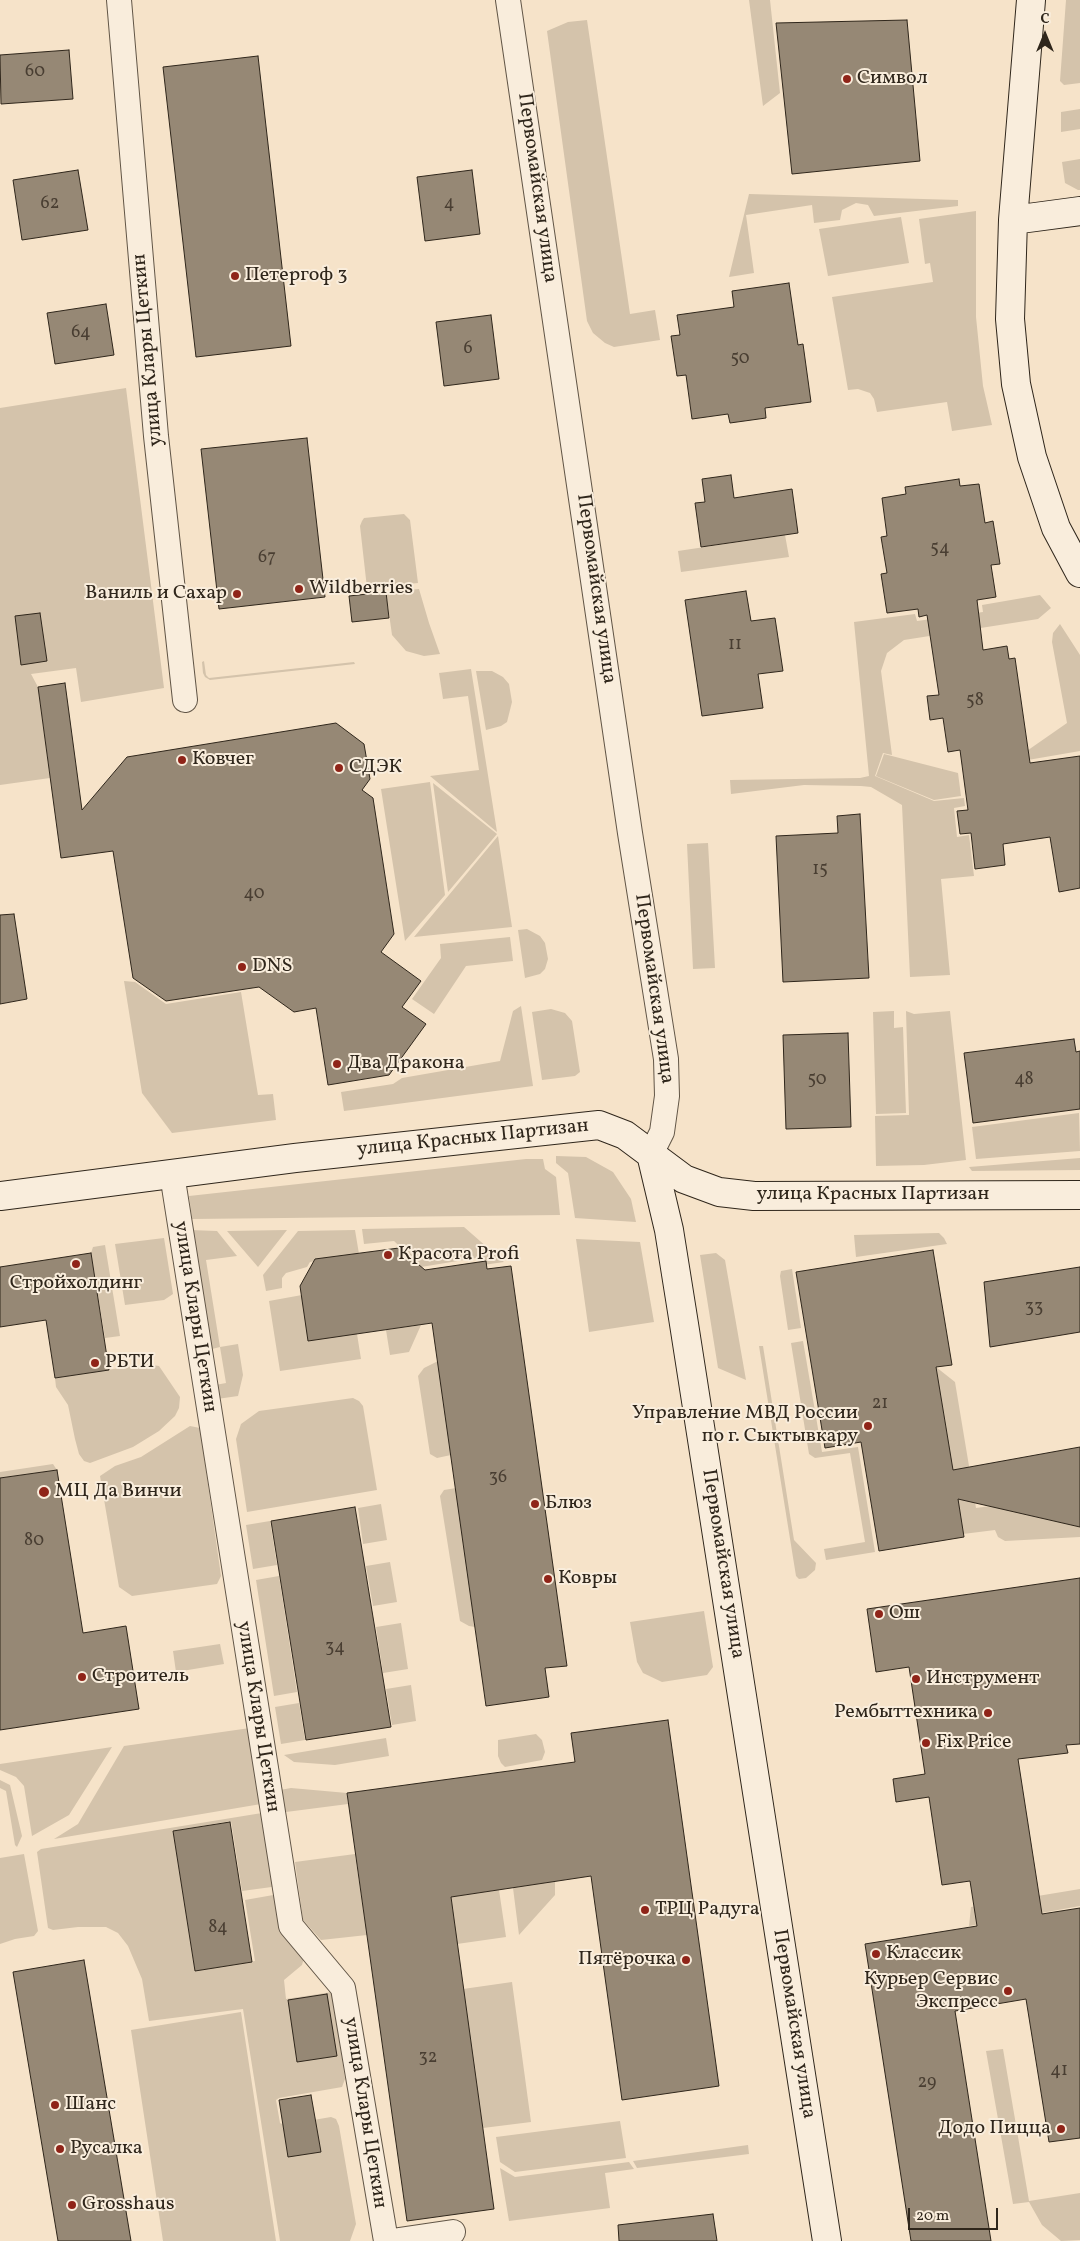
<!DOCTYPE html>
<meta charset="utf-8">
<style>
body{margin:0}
#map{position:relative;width:1080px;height:2241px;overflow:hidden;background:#f6e3c9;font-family:Vollkorn,serif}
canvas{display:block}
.north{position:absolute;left:1020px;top:10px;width:50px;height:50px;-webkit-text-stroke:4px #f9eddc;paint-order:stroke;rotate:0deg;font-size:14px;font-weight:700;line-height:20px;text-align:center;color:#2f261b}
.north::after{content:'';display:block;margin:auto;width:18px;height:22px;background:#2f261b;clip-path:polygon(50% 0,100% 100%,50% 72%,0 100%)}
.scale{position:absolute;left:908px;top:2208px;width:90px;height:22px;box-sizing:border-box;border:2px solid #2f261b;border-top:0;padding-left:6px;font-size:15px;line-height:18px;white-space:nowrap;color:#2f261b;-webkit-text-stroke:4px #f9eddc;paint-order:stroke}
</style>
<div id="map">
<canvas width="1080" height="2241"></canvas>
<div class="north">С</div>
<div class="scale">20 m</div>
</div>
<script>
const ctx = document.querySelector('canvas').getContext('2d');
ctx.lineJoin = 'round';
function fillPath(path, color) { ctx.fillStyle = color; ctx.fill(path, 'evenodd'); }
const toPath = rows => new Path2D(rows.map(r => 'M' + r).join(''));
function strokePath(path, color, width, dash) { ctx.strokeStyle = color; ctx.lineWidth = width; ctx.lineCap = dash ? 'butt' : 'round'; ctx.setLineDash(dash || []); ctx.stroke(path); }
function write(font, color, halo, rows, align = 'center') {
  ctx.font = font + ' Vollkorn,serif'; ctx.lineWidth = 4; ctx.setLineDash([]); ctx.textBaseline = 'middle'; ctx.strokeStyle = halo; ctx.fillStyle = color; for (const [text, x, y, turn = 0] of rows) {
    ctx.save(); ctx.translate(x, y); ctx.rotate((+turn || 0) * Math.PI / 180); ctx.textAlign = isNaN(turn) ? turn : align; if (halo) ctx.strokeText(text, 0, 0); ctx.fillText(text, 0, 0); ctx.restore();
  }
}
const green = toPath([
 [749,0,770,0,780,93,763,106],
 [1066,0,1080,0,1080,83,1064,85,1060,81],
 [587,20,630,314,655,310,660,340,614,347,605,343,593,333,587,321,547,31,568,22],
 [1080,109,1080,129,1061,132,1061,112],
 [1080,159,1080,190,1078,190,1065,183,1062,162],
 [749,194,958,200,958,206,874,216,868,205,856,203,842,210,840,220,814,223,812,205,746,215,754,273,729,277],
 [976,211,976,317,983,386,992,425,952,431,947,402,877,412,874,399,870,393,858,389,848,390,832,297,933,282,930,263,925,264,919,219],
 [901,217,909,263,828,276,819,229],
 [126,388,164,688,81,702,76,668,31,674,38,687,50,778,0,785,0,408],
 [404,514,410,520,418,583,367,588,360,526,362,521,364,518],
 [785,535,789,557,681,572,678,551],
 [419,589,429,623,440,654,424,656,406,651,392,635,386,592],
 [1040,595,1051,608,1038,619,904,640,887,653,881,671,892,755,883,753,875,776,934,801,964,798,965,806,954,808,957,837,969,835,974,876,941,879,950,975,910,977,902,805,871,787,861,786,804,785,731,794,730,780,860,778,869,776,854,622,915,614,917,621,983,612,982,605],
 [1060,624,1080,655,1080,751,1022,761,1021,755,1067,723,1052,642,1053,633],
 [204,661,206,675,209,678,354,662,355,664,210,680,205,677,203,673,202,662],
 [471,669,487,769,497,832,430,776,479,770,468,696,443,699,439,673],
 [476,671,492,671,503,677,509,684,512,702,507,722,501,726,486,730],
 [884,754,958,773,961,796,934,800,876,776],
 [430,782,445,895,405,941,381,789],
 [433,783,497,834,448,892],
 [498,836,512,927,414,937],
 [708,843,715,968,693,969,687,844],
 [527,929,540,936,545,943,548,959,545,969,540,974,525,978,518,930],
 [510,937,513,961,466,966,434,1014,412,999,441,958,440,944],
 [124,981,135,982,166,1004,241,992,258,1095,273,1094,276,1120,172,1133,142,1093],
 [521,1006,533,1086,344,1111,341,1092,393,1084,402,1078,500,1061,513,1011],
 [551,1009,565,1013,572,1021,580,1072,575,1076,542,1080,532,1012],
 [894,1011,894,1028,903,1027,906,1113,876,1114,873,1012],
 [906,1011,914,1014,950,1011,966,1160,924,1165,876,1166,875,1116,909,1115],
 [1079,1113,1080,1151,976,1159,972,1127],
 [556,1156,586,1157,613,1172,631,1199,636,1222,575,1218,568,1173,556,1163],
 [1080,1158,1080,1170,972,1171,969,1167],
 [526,1159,543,1159,545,1169,556,1177,560,1215,192,1219,189,1196],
 [464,1227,504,1262,483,1265,482,1257,421,1267,394,1241,364,1244,362,1229],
 [190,1230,217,1231,237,1256,206,1260,220,1347,238,1344,243,1375,238,1396,217,1399,210,1386,226,1383,220,1347,212,1349,198,1261,192,1259],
 [287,1230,258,1267,227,1231],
 [355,1230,359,1254,310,1262,307,1267,286,1273,282,1278,282,1288,266,1291,263,1275,298,1231],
 [939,1233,944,1238,947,1244,856,1257,854,1235],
 [164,1238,173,1294,164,1300,125,1305,115,1244],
 [576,1239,640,1242,654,1322,589,1332],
 [105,1245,120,1336,105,1338,91,1253,93,1247],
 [716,1253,725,1260,746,1380,718,1368,700,1255],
 [792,1269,801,1328,788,1330,780,1276,781,1271],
 [302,1295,357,1334,361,1359,280,1371,269,1301],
 [421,1325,409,1352,390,1355,386,1330],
 [803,1341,822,1452,858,1447,875,1552,826,1560,824,1549,865,1542,850,1453,815,1458,809,1454,791,1343],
 [759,1346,763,1346,794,1540,816,1563,815,1570,806,1578,799,1579,796,1576],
 [438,1361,451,1455,437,1458,430,1454,418,1376,424,1368],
 [146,1364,159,1366,180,1397,179,1408,175,1416,159,1431,133,1447,90,1463,84,1461,79,1454,75,1439,68,1405,56,1387,55,1378],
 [936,1367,955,1382,976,1508,991,1506,1080,1527,1080,1537,1005,1541,998,1537,995,1530,963,1534],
 [353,1398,359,1401,363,1406,377,1490,247,1512,236,1439,241,1424,259,1411],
 [190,1426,200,1428,221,1576,217,1584,132,1596,119,1587,100,1476,115,1466,141,1457],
 [53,1464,57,1470,0,1478,0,1472],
 [456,1488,475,1627,469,1626,460,1621,440,1496,444,1490],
 [381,1504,387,1540,363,1544,358,1508],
 [270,1521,277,1565,253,1569,246,1525],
 [390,1562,397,1602,373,1606,366,1566],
 [279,1576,297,1692,274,1696,256,1580],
 [704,1611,713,1667,707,1675,662,1682,643,1673,637,1662,630,1622],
 [401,1623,408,1669,383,1673,376,1627],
 [220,1644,224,1664,176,1672,173,1651],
 [411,1685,416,1721,392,1725,386,1689],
 [299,1703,305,1740,281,1744,275,1707],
 [250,1728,261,1804,54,1839,78,1824,124,1746],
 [536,1734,542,1740,545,1752,542,1760,505,1767,501,1763,498,1756,498,1740],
 [386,1738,389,1756,335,1765,294,1762,284,1755],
 [112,1747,69,1815,32,1836,24,1786,16,1777,0,1770,0,1764],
 [0,1780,10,1785,22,1836,17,1847,15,1845,6,1791,0,1788],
 [291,1788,347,1793,348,1804,286,1812,284,1810,280,1790],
 [268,1812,279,1886,242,1891,231,1821,173,1831,195,1971,255,1961,245,1900,279,1894,304,1958,302,1965,284,1980,286,1999,332,1992,345,2079,342,2087,279,2098,276,2100,280,2123,284,2125,331,2117,336,2119,339,2126,356,2224,350,2241,280,2241,243,2009,149,2021,142,1979,128,1946,118,1933,106,1927,78,1927,53,1930,48,1928,37,1852,41,1849],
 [24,1854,38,1931,34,1936,15,1939,0,1944,0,1858],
 [355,1854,367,1935,321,1940,303,1920,295,1862],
 [555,1881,555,1895,519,1935,513,1888],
 [1080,1889,1080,1906,969,1926,971,1907],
 [499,1890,506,1937,457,1944,451,1897],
 [512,1982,531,2122,483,2128,463,1989],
 [241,2012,276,2241,163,2241,131,2030],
 [1003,2049,1029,2201,1080,2193,1080,2240,1061,2241,1042,2225,1029,2202,1013,2204,986,2051],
 [620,2121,626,2158,515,2172,500,2162,496,2137],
 [748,2145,749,2154,637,2168,633,2161],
 [629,2162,634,2169,605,2173,610,2208,509,2221,500,2168,515,2177]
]);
const building = toPath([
 [907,20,920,161,792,174,776,23,907,20],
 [69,50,73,99,1,104,0,55,69,50],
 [258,56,291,346,196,357,163,67,258,56],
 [78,170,88,230,22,240,13,180,78,170],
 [472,170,480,234,425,241,417,177,472,170],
 [789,283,798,345,803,344,811,402,765,408,766,418,730,423,728,414,692,419,686,375,677,376,671,336,680,335,677,315,734,307,732,291,789,283],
 [106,304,114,355,55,364,47,313,106,304],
 [491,315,499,379,444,386,436,322,491,315],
 [307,438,325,597,219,609,201,449,307,438],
 [731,475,734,498,792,489,798,533,701,547,695,503,705,502,702,479,731,475],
 [959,479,960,486,979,484,985,523,993,521,1000,564,991,565,996,597,977,600,983,650,1007,646,1009,659,1015,658,1030,763,1080,756,1080,888,1059,892,1050,837,1003,844,1005,865,975,869,971,833,960,834,957,811,968,810,960,750,948,752,943,718,930,720,927,696,939,695,927,615,919,617,918,609,887,613,881,574,887,573,881,537,887,536,882,498,906,494,905,487,959,479],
 [746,591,751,621,775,618,783,671,758,674,763,708,702,716,685,600,746,591],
 [386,592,389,618,352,622,349,596,386,592],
 [40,613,47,661,21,665,15,616,40,613],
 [65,683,82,810,127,757,336,723,364,744,370,779,362,790,373,798,394,934,381,952,421,981,402,1007,426,1024,389,1075,328,1085,316,1008,294,1012,259,987,166,1001,133,978,113,851,61,858,38,687,65,683],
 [860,814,869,978,783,982,776,836,838,833,837,816,860,814],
 [14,914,27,999,0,1004,0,915,14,914],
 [848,1033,851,1127,786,1129,783,1035,848,1033],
 [1074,1039,1076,1052,1080,1051,1080,1109,973,1123,964,1053,1074,1039],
 [399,1248,425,1270,486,1261,487,1269,511,1266,567,1666,545,1668,549,1697,486,1706,432,1323,308,1341,300,1286,315,1259,399,1248],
 [933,1250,952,1365,936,1367,953,1470,1080,1447,1080,1527,958,1499,964,1537,879,1551,861,1442,825,1448,796,1272,933,1250],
 [91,1253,109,1370,55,1378,46,1320,0,1327,0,1267,91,1253],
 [1080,1267,1080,1332,990,1347,984,1282,1080,1267],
 [57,1470,83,1633,126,1626,139,1709,0,1730,0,1478,57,1470],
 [355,1507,391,1727,306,1740,271,1521,355,1507],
 [1080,1578,1080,1744,1066,1745,1068,1753,1018,1759,1042,1914,1080,1908,1080,2138,1049,2142,1026,1999,955,2011,991,2241,911,2241,865,1944,977,1926,970,1881,942,1885,929,1797,896,1802,893,1779,925,1774,909,1667,876,1672,867,1609,1080,1578],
 [668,1720,719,2086,622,2100,591,1876,451,1897,494,2209,407,2221,347,1793,575,1762,571,1733,668,1720],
 [230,1822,252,1962,195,1971,173,1831,230,1822],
 [84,1960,131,2241,58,2241,13,1972,84,1960],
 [327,1994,337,2056,297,2062,288,2000,327,1994],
 [311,2095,321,2152,288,2157,279,2100,311,2095],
 [713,2214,717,2241,619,2241,618,2225,713,2214]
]);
const street = toPath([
 [119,0,156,436,185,700],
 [508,0,630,833,666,1059,667,1096,662,1132,651,1154],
 [172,1174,291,1926,343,1988,386,2241],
 [392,2241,453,2232]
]);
const secondary = toPath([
 [1031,0,1013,220,1010,319,1016,384,1032,457,1056,528,1080,573],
 [1013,220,1080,211],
 [651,1154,669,1230,684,1324,827,2241],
 [0,1196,295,1158,599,1125,625,1135,684,1179,719,1192,754,1196,1080,1195]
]);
const markers = [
 [847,79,5,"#8f2418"],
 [235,276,5,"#8f2418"],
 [299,589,5,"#8f2418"],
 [237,594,5,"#8f2418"],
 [182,760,5,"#8f2418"],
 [339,768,5,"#8f2418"],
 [242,967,5,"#8f2418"],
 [337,1064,5,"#8f2418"],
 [388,1255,5,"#8f2418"],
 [76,1264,5,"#8f2418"],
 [95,1363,5,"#8f2418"],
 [868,1426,5,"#8f2418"],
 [44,1492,6,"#8f2418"],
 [535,1504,5,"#8f2418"],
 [548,1579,5,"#8f2418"],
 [879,1614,5,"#8f2418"],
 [82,1677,5,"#8f2418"],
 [916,1679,5,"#8f2418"],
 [988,1713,5,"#8f2418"],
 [926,1743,5,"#8f2418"],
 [645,1910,5,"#8f2418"],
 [876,1954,5,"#8f2418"],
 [686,1960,5,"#8f2418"],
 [1008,1991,5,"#8f2418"],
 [55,2105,5,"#8f2418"],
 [1061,2129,5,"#8f2418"],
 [60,2149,5,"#8f2418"],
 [72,2205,5,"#8f2418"]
];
const numberNames = [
 ["60",35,73],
 ["62",50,205],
 ["4",449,205],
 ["64",81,334],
 ["6",468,350],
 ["50",740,360],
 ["54",940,550],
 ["67",267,559],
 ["11",735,646],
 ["58",975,702],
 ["15",820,871],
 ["40",254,895],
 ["50",817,1081],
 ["48",1024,1081],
 ["33",1034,1309],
 ["21",880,1405],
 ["36",498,1479],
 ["80",34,1542],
 ["34",335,1649],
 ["84",218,1929],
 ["32",428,2059],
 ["41",1059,2072],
 ["29",927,2084]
];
const poiNames = [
 ["Символ",857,79],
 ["Петергоф 3",245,276],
 ["Wildberries",309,589],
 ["Ваниль и Сахар",227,594,"right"],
 ["Ковчег",192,760],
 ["СДЭК",349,768],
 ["DNS",252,967],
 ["Два Дракона",347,1064],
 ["Красота Profi",398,1255],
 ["Стройхолдинг",76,1284,"center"],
 ["РБТИ",105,1363],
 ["Управление МВД России",858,1414,"right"],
 ["по г. Сыктывкару",858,1437,"right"],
 ["МЦ Да Винчи",55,1492],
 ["Блюз",545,1504],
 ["Ковры",558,1579],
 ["Ош",889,1614],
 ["Строитель",92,1677],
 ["Инструмент",926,1679],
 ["Рембыттехника",978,1713,"right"],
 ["Fix Price",936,1743],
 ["ТРЦ Радуга",655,1910],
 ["Классик",886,1954],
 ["Пятёрочка",676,1960,"right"],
 ["Курьер Сервис",998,1980,"right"],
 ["Экспресс",998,2003,"right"],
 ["Шанс",65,2105],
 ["Додо Пицца",1051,2129,"right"],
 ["Русалка",70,2149],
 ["Grosshaus",82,2205]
];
const streetNames = [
 ["Первомайская улица",536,188,82],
 ["улица Клары Цеткин",149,350,-95],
 ["Первомайская улица",595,589,82],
 ["Первомайская улица",653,989,82],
 ["улица Красных Партизан",473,1139,-6],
 ["улица Красных Партизан",873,1195],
 ["улица Клары Цеткин",194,1317,81],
 ["Первомайская улица",722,1564,81],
 ["улица Клары Цеткин",257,1717,81],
 ["Первомайская улица",793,2024,81],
 ["улица Клары Цеткин",364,2113,81]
];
fillPath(green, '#d4c3ab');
fillPath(building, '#968875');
strokePath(building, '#2f261b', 1);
strokePath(street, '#615546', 26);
strokePath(secondary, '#2f261b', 30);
strokePath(street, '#f9eddc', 24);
strokePath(secondary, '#f9eddc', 28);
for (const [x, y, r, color] of markers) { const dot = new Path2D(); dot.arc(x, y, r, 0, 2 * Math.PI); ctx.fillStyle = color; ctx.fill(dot); strokePath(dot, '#f9eddc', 2); }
write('18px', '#493e32', null, numberNames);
write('20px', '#2f261b', '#f9eddc', poiNames, 'left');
write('20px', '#2f261b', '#f9eddc', streetNames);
</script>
